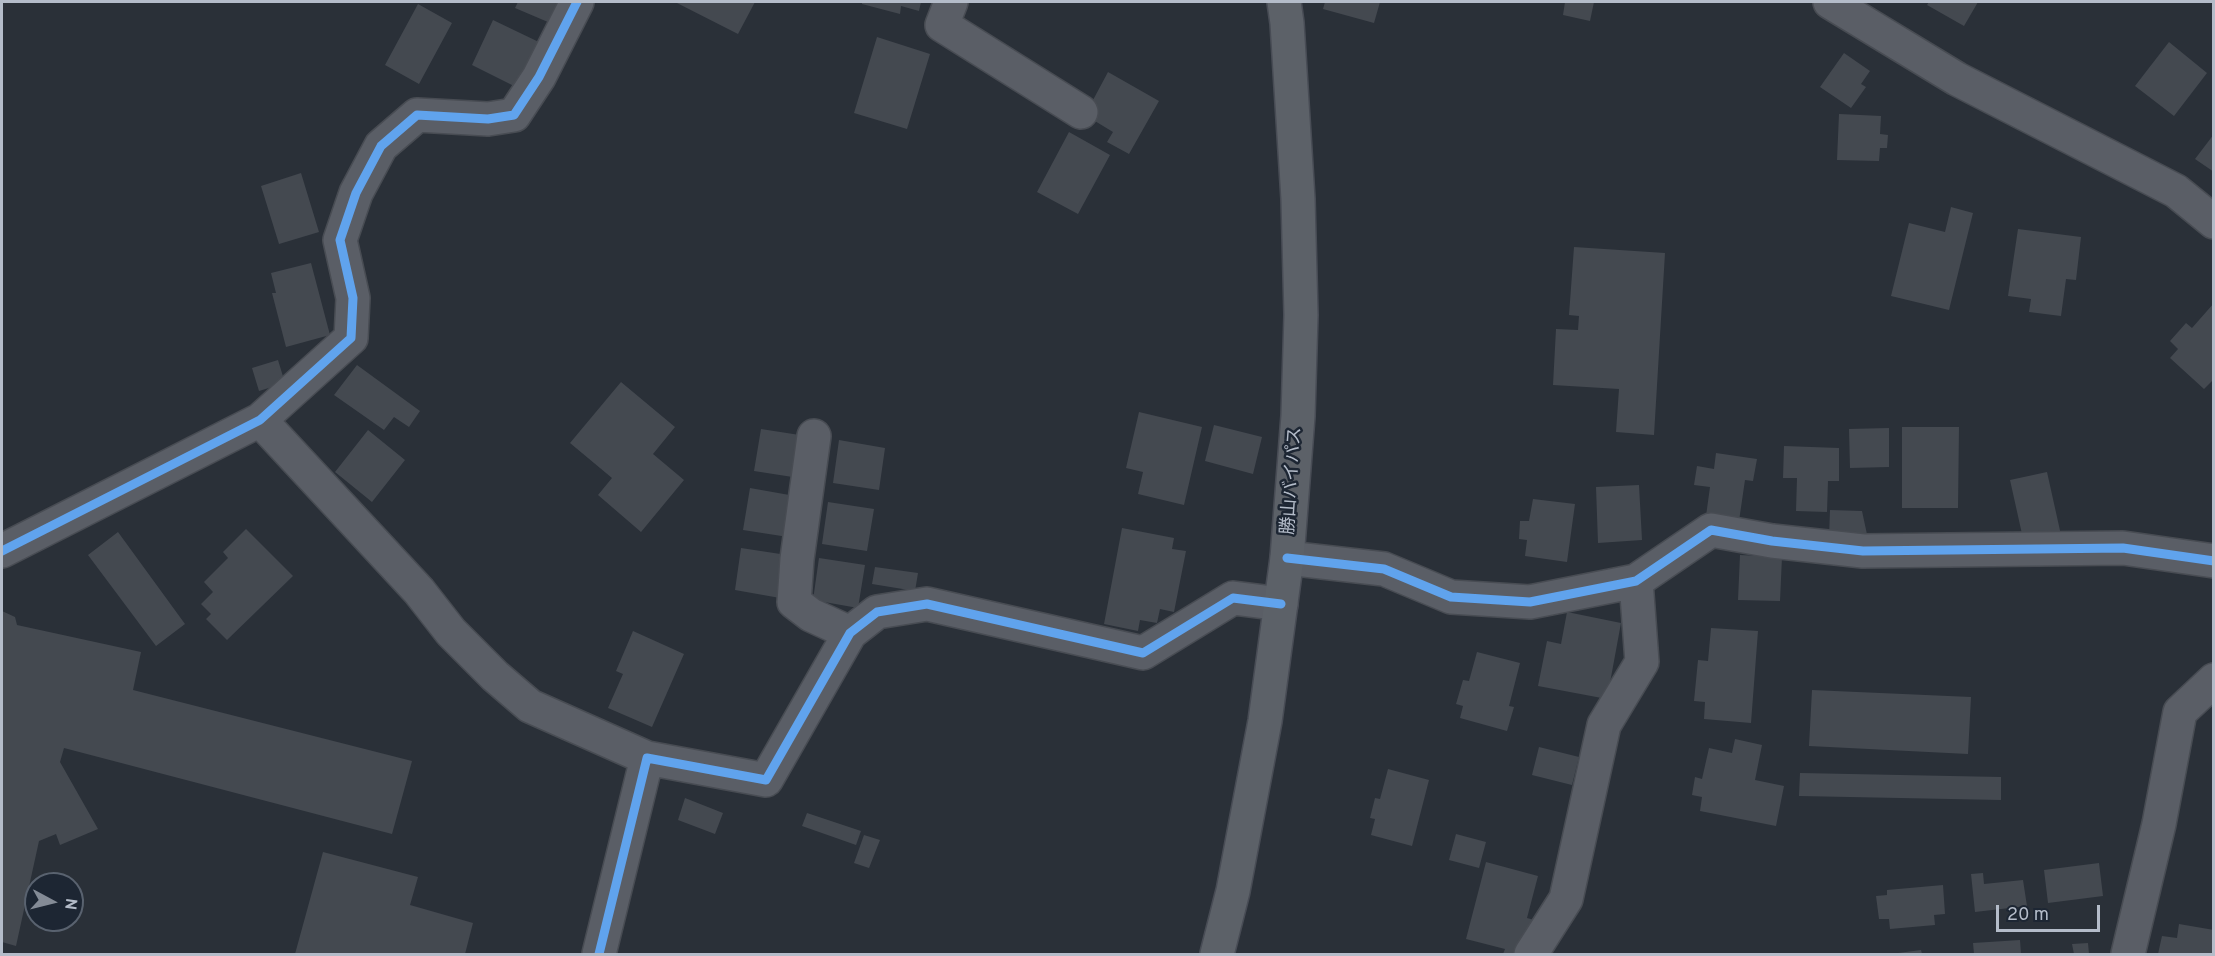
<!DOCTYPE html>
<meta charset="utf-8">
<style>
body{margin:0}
#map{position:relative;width:2215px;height:956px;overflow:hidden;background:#2a3038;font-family:Overpass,sans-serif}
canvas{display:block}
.frame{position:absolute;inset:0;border:3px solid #b4bcc9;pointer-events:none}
.north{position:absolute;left:24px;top:872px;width:60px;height:60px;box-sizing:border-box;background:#1d2633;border:2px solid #59626f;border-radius:50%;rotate:97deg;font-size:16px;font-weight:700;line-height:24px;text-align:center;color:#b4bcc9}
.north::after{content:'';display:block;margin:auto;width:21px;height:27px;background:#848b96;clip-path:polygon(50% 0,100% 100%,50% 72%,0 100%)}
.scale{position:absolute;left:1996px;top:905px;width:104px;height:27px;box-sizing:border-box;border:3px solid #b4bcc9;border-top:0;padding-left:8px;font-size:18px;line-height:21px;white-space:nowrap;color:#b4bcc9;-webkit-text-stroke:4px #1d2633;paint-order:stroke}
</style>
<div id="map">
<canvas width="2215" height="956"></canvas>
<div class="frame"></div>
<div class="north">N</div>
<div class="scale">20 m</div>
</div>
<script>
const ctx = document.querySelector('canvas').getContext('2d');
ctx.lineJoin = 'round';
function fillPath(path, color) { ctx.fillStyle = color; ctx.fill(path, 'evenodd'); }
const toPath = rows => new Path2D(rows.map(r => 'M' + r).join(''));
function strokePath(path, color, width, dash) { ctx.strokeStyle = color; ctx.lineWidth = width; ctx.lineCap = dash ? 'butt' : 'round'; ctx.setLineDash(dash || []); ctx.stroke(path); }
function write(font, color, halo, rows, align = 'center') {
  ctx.font = font + ' Overpass,"Noto Sans JP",sans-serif'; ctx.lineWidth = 5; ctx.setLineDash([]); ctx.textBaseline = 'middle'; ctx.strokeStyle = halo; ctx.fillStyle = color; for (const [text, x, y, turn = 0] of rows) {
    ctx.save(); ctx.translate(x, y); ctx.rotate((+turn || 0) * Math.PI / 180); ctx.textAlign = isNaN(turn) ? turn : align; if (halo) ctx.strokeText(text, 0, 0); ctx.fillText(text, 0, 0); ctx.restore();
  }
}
const building = toPath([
 [518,2,565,2,555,25,515,8],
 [675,2,755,2,738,34],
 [862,2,921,2,919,11,901,6,900,14,862,4],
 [1325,2,1380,2,1374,23,1323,9],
 [1565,2,1594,2,1590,21,1563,15],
 [1929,2,1978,2,1964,26,1927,5],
 [418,4,452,23,419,84,385,65],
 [493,20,543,44,520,89,472,65],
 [877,37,930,54,907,129,854,113],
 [2169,42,2207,73,2174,116,2135,86],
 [1844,53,1870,71,1861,84,1866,87,1851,108,1820,87],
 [1108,72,1159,101,1129,154,1107,142,1113,132,1085,115],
 [1839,114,1881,116,1880,134,1888,135,1887,148,1880,148,1879,161,1837,160],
 [1069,132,1110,155,1078,214,1037,192],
 [2214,134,2214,172,2195,159],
 [301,173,319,232,279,244,261,186],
 [1951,207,1973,213,1949,310,1891,296,1909,223,1945,232],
 [2018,229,2081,237,2076,280,2066,279,2061,316,2029,312,2031,299,2008,296],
 [1574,247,1665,253,1654,435,1616,432,1619,389,1553,385,1556,329,1578,330,1579,316,1569,315],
 [311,263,330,335,286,347,272,293,276,293,271,273],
 [2214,303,2214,379,2204,389,2170,358,2178,349,2170,341,2186,323,2192,328],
 [278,360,285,383,259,391,252,368],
 [357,365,420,411,409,427,394,417,384,430,334,395],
 [621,382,675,427,653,454,684,480,641,532,598,495,612,478,570,443],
 [1139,412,1202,427,1184,505,1138,494,1143,472,1126,468],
 [1214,425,1262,437,1253,474,1205,461],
 [1902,427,1959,427,1958,508,1902,508],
 [1889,428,1889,467,1850,468,1849,429],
 [761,429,806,436,799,478,754,471],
 [368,430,405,460,372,502,335,472],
 [839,440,885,448,879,490,833,483],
 [1784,446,1839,448,1839,481,1828,481,1827,512,1796,511,1797,478,1783,478],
 [1716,453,1757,459,1753,481,1745,480,1739,521,1706,516,1710,487,1694,485,1697,466,1714,469],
 [2047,472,2061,535,2024,543,2010,480],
 [1639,485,1642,540,1598,543,1596,487],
 [750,488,795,496,788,537,743,530],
 [1533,499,1575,504,1567,562,1525,556,1527,540,1519,539,1520,521,1529,521],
 [828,502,874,509,867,551,822,544],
 [1830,510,1862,511,1868,539,1829,538],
 [1122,528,1174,538,1172,549,1186,551,1174,612,1160,609,1157,623,1140,620,1138,631,1104,624],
 [246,529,293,576,227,640,206,619,211,614,201,604,213,592,204,582,228,558,223,552],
 [118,532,185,624,156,646,88,555],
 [741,548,787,555,780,598,735,590],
 [1740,555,1782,557,1780,601,1738,600],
 [819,558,865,565,858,608,813,600],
 [875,567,918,573,915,591,872,584],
 [2,611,15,617,17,625,141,652,133,690,412,761,392,834,64,748,60,762,98,829,60,845,56,834,39,841,16,946,2,942],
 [1567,612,1621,623,1607,699,1538,686,1547,641,1561,644],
 [1711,628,1758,631,1751,723,1704,719,1705,702,1694,701,1698,660,1708,661],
 [633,631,684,654,652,727,608,708,623,674,616,671],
 [1477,652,1520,663,1509,706,1514,707,1507,731,1460,718,1463,706,1456,704,1463,680,1469,681],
 [1812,690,1971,697,1968,754,1809,746],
 [1735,739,1762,745,1755,780,1784,786,1776,826,1700,811,1702,797,1692,795,1695,777,1702,779,1709,748,1732,753],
 [1539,747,1579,757,1572,785,1532,775],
 [1388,769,1429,780,1412,846,1371,835,1375,819,1370,818,1375,798,1380,799],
 [1800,773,2001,777,2001,800,1799,796],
 [685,798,723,813,715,834,678,820],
 [807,813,861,831,856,845,802,826],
 [1456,834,1486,842,1479,868,1449,860],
 [864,835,880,840,869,868,854,863],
 [323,852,418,877,410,905,473,923,465,954,295,954],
 [1486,862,1538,876,1527,918,1534,920,1516,954,1503,954,1505,949,1466,939],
 [2099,863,2103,896,2048,903,2044,870],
 [1983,873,1984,884,2023,880,2027,906,1975,912,1971,874],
 [1943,885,1945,914,1934,915,1935,925,1890,929,1889,919,1879,919,1876,896,1887,895,1887,890],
 [2179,924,2214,930,2214,954,2158,954,2162,936,2177,938],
 [2020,940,2021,954,1974,954,1973,943],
 [2088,943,2089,954,2074,954,2072,944],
 [1921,950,1922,954,1898,954,1898,953]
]);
const minor = toPath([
 [951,2,942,25,1081,112],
 [1830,2,1957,79,2176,191,2214,222],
 [260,420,419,591,451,632,495,676,530,706,647,758],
 [814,436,797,559,794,602,811,615,850,633],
 [2,551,260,420,351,338,353,298,340,240,356,193,381,146,417,115,488,119,514,115,539,77,577,2],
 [1287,558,1384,569,1451,597,1530,602,1636,581,1711,530,1772,541,1863,551,2123,548,2214,561],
 [599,954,647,758,766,780,850,633,877,612,927,604,1143,653,1233,598,1281,604],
 [1531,954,1566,899,1604,725,1642,662,1636,581],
 [2128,954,2159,824,2180,712,2214,680]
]);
const major = toPath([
 [1217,954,1233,891,1265,721,1287,558,1298,416,1301,315,1298,199,1287,23,1284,2]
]);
const cycleway = toPath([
 [2,551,260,420,351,338,353,298,340,240,356,193,381,146,417,115,488,119,514,115,539,77,577,2],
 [1287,558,1384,569,1451,597,1530,602,1636,581,1711,530,1772,541,1863,551,2123,548,2214,561],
 [599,954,647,758,766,780,850,633,877,612,927,604,1143,653,1233,598,1281,604]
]);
const streetNames = [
 ["勝山バイパス",1293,481,-86]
];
fillPath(building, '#444950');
strokePath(minor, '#484c53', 36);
strokePath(major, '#484c55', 36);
strokePath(minor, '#5a5e66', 33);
strokePath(major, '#5c6168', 33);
strokePath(cycleway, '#60a3ed', 9);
write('18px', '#b4bcc9', '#1d2633', streetNames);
</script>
